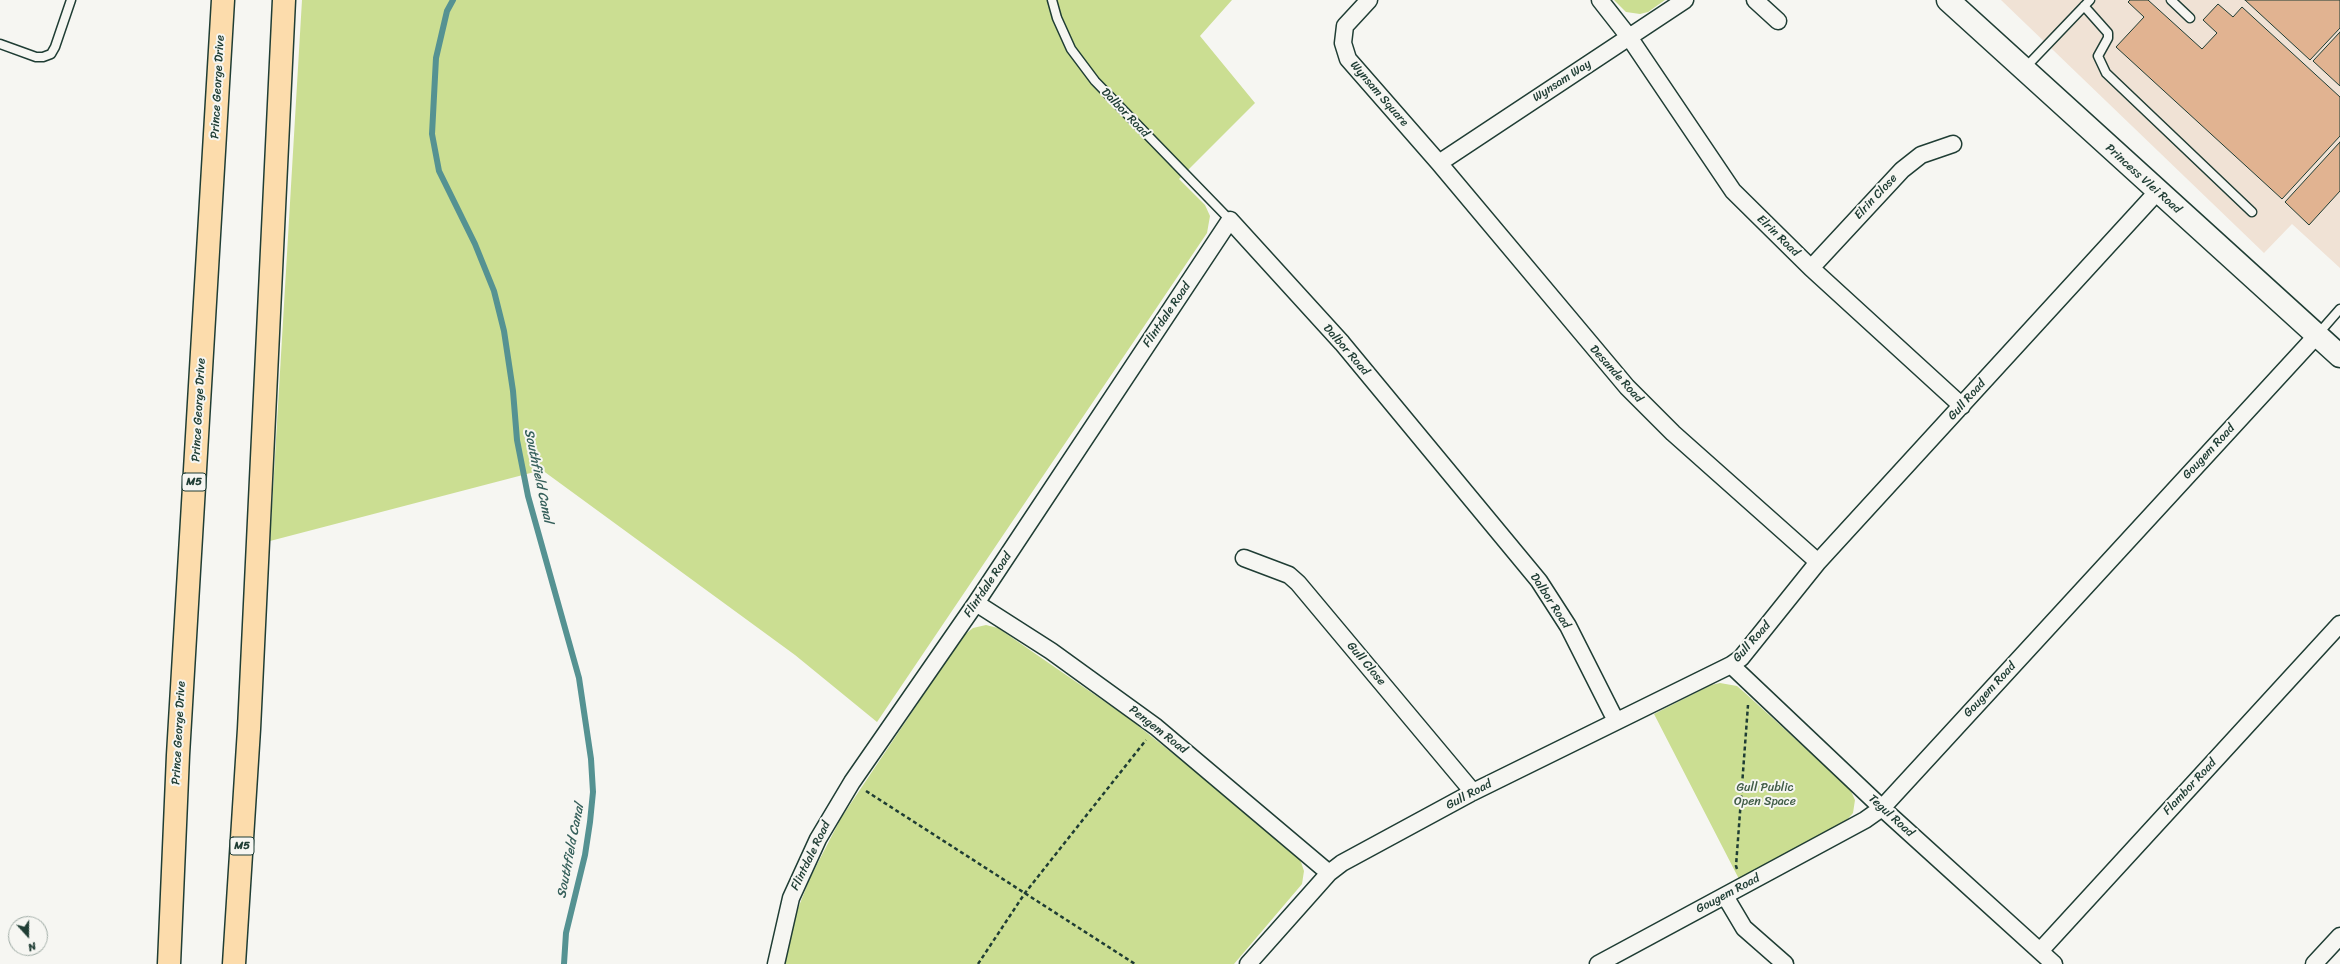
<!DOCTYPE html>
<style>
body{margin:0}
#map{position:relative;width:2340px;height:964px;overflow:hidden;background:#f6f6f2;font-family:Sriracha,sans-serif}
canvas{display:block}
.north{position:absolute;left:8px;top:916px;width:40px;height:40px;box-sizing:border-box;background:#f6f6f2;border:1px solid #a0aca6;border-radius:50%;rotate:159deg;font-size:11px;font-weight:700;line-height:16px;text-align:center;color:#1f3d34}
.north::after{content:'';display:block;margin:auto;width:14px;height:18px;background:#1f3d34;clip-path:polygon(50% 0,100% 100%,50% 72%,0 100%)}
</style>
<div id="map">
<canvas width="2340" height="964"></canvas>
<div class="north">N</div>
</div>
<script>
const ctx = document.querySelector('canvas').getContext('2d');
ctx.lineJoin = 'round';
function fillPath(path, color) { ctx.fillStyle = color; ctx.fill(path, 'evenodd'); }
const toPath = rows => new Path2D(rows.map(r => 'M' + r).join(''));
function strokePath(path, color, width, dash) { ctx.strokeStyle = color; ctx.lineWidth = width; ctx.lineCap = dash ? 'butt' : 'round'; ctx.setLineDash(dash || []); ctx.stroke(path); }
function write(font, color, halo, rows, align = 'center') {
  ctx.font = font + ' Sriracha,sans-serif'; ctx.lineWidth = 4; ctx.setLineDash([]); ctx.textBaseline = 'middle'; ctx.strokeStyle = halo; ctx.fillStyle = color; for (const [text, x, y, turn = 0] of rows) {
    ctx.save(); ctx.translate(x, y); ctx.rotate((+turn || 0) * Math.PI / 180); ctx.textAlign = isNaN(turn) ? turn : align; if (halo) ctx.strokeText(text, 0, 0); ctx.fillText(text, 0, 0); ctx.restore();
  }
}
const built = toPath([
 [2001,0,2340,0,2340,268,2292,224,2264,253]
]);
const green = toPath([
 [302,0,1232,0,1200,36,1255,103,1179,179,1205,205,1210,216,1207,233,877,722,795,655,542,470,270,541],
 [1614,0,1665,0,1648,12,1640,14,1626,12],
 [986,625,998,628,1127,717,1240,807,1300,859,1304,871,1302,884,1234,964,784,964,797,911,810,878,841,818,963,636,973,628],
 [1720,683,1737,686,1744,692,1850,789,1855,800,1853,813,1845,822,1739,879,1654,714,1711,685]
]);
const stream = toPath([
 [453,0,447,11,436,58,432,134,439,171,475,244,494,291,504,331,513,391,517,440,528,496,579,678,591,759,593,792,590,822,585,855,566,933,564,964]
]);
const building = toPath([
 [2130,0,2148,0,2202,49,2217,33,2203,20,2218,4,2233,17,2242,7,2340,97,2340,136,2282,199,2116,47,2144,17,2128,2,2130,0],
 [2245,0,2340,0,2340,28,2310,60,2245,0],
 [2340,32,2340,86,2313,61,2340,32],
 [2340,142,2340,191,2309,225,2285,202,2340,142]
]);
const path = toPath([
 [866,791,1135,964],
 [1737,869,1736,866,1748,705],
 [978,964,1025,893,1146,740]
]);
const lane = toPath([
 [1052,0,1057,18,1071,49,1095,81,1230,220],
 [2171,0,2190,18],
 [2084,6,2108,33,2108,38,2098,56,2106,73,2252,212],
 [0,44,36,57,43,57,51,54,55,47,71,0],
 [2024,69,2090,0],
 [2318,334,2340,309]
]);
const street = toPath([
 [1369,0,1345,26,1343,43,1348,59,1439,163,1627,387,1673,433,1818,562],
 [1600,0,1629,37,1733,191,1811,268,1962,406],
 [1755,0,1778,21],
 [1439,163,1685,0],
 [1811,268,1902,170,1921,155,1953,144],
 [1244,558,1289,575,1298,583,1473,792],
 [976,603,1051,651,1156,727,1329,873],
 [1731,665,1882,808,2054,964],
 [1725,896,1744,928,1785,964],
 [2040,951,2340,624],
 [776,964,791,898,818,839,852,782,976,603,1230,220,1342,343,1539,581,1568,626,1616,721],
 [1248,964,1329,873,1342,863,1473,792,1731,665,1741,658,1818,562,2157,192],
 [1598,964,1865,820,1882,808,2317,335],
 [2314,964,2340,936]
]);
const secondary = toPath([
 [1948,0,2340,356]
]);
const primary = toPath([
 [169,964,178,755,223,0],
 [234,964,249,729,284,0]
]);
const shields = [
 [194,482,24],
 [242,846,24]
];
const shieldNames = [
 ["M5",194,482],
 ["M5",242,846]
];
const streetNames = [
 ["Wynsam Way",1562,81,-33],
 ["Prince George Drive",218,87,-87],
 ["Wynsam Square",1379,94,49],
 ["Dalbor Road",1125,113,46],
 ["Princess Vlei Road",2143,179,42],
 ["Elrin Close",1876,197,-47],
 ["Elrin Road",1778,236,44],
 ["Flintdale Road",1167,315,-56],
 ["Dalbor Road",1346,350,49],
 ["Desande Road",1616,374,48],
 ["Gull Road",1967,400,-48],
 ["Prince George Drive",199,410,-87],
 ["Gougem Road",2209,452,-47],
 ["Flintdale Road",988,585,-56],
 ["Dalbor Road",1550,601,57],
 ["Gull Road",1752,642,-48],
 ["Gull Close",1366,664,50],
 ["Gougem Road",1990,690,-47],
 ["Pengem Road",1158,730,38],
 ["Prince George Drive",179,733,-87],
 ["Flambor Road",2190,787,-47],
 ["Gull Road",1469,795,-28],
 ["Tegul Road",1891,816,42],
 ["Flintdale Road",811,856,-64],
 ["Gougem Road",1728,894,-28]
];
const parkNames = [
 ["Gull Public",1765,788],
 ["Open Space",1765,802]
];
const waterNames = [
 ["Southfield Canal",538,476,78],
 ["Southfield Canal",571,851,-79]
];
fillPath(built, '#f0e2d5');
fillPath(green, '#cbde92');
strokePath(stream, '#559292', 6);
fillPath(building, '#e1b391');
strokePath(building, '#1f3d34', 1);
strokePath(lane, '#1f3d34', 11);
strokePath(street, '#1f3d34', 19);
strokePath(secondary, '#1f3d34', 25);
strokePath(primary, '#1f3d34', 25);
strokePath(path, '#1f3d34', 2.5, [4, 3]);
strokePath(lane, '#f6f6f2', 8);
strokePath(street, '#f6f6f2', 16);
strokePath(secondary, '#f6f6f2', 22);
strokePath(primary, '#fcdcac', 22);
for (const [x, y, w] of shields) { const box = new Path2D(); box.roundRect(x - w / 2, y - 9, w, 18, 3); ctx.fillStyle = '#f6f6f2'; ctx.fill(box); strokePath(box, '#1f3d34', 1); }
write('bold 11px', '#1f3d34', null, shieldNames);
write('12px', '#1f3d34', '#f6f6f2', streetNames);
write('12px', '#415d47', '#f6f6f2', parkNames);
write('italic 13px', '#36605b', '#f6f6f2', waterNames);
</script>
